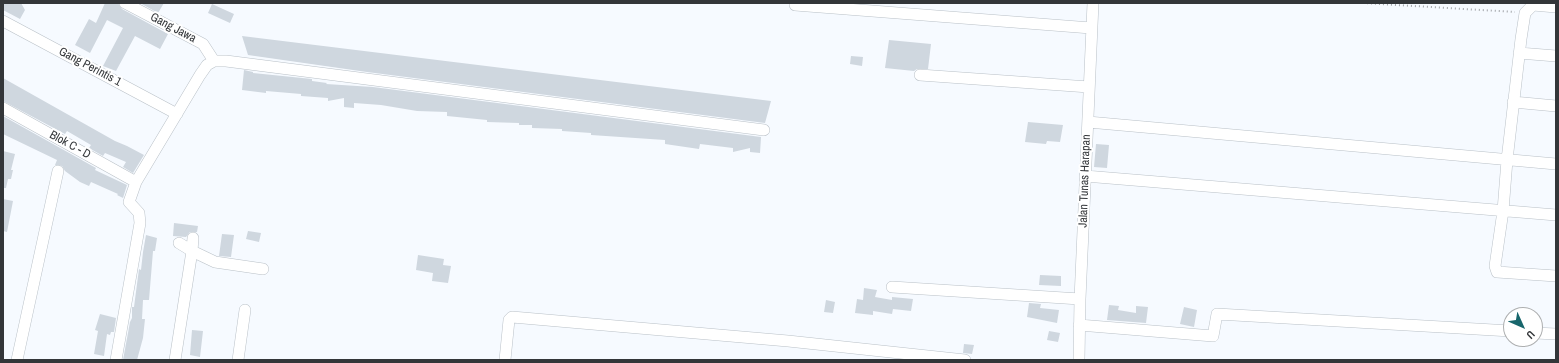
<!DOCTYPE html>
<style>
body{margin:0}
#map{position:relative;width:1559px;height:363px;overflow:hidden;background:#f6faff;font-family:"Archivo Narrow",sans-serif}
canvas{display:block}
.frame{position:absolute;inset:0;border:4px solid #333639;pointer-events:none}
.north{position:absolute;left:1503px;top:307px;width:40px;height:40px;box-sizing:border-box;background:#fff;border:1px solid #adafb0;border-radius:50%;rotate:135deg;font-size:11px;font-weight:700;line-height:16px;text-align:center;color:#333639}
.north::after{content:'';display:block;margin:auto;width:14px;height:18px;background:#18666c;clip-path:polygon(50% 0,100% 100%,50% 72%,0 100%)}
</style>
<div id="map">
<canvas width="1559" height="363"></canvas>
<div class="frame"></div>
<div class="north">U</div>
</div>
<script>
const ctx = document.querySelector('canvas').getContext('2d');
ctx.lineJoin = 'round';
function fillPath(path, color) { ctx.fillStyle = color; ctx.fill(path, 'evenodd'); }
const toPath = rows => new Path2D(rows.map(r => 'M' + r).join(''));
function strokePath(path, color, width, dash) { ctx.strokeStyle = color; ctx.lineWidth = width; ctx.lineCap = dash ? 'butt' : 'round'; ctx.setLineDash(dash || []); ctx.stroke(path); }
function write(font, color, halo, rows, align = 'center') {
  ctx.font = font + ' "Archivo Narrow",sans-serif'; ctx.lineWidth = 4; ctx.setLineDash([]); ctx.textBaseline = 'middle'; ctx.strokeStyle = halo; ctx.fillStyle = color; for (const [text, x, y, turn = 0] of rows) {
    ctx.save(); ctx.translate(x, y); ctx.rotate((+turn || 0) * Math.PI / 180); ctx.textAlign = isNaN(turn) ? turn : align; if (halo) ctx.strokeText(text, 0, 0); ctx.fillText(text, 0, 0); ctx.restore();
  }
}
const building = toPath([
 [3,3,21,3,25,10,20,19,3,10],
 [105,3,118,3,122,9,168,34,160,49,135,36,116,71,103,66,123,28,107,20,90,53,75,45,89,19,96,23],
 [140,3,164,3,158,13],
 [212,4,234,14,230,23,208,13],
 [242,36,771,101,765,123,367,72,248,55],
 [889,40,931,44,928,69,917,69,914,71,885,68],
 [851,56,863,57,862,66,850,64],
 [244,70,253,72,253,73,312,79,312,81,327,83,326,84,373,87,761,137,760,153,750,152,750,148,733,152,733,148,700,144,699,149,665,144,665,140,591,135,591,133,562,131,562,129,532,128,532,125,519,125,519,123,487,122,487,120,447,116,447,112,417,111,381,105,354,103,354,108,344,107,344,98,328,101,328,98,301,96,301,94,266,91,266,93,242,90],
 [3,78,115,141,127,146,144,155,133,173,123,167,126,162,105,153,103,156,89,148,91,145,67,131,65,134,3,101],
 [3,116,96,168,95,170,127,185,123,198,117,195,118,194,91,182,89,186,80,182,65,171,62,166,55,165,57,160,3,134],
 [1028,122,1063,125,1060,142,1047,141,1046,144,1025,142],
 [1096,144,1109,145,1107,168,1094,167],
 [3,151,15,154,11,170,13,170,11,179,8,179,6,188,3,188],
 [3,199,13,201,7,232,3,231],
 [174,223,198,226,197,232,190,232,186,237,173,236],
 [248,231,261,233,259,242,246,239],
 [222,234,234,235,231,257,219,256],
 [146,235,157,238,155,251,153,251,149,300,143,300,142,319,145,319,143,338,137,360,123,360,130,322,132,318,132,307,134,307,139,269,141,270,143,252],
 [418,255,444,259,443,265,451,266,448,283,432,281,433,273,416,270],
 [1040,275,1061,276,1061,286,1039,285],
 [864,288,877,290,875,297,892,300,892,297,913,299,911,311,893,309,892,314,873,311,873,315,855,313,857,299,863,300],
 [826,300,835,302,833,313,824,312],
 [1029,303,1041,304,1040,308,1059,310,1057,323,1027,317],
 [1109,305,1119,306,1118,310,1136,313,1136,306,1148,307,1146,323,1107,320],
 [1184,307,1197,310,1194,327,1180,324],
 [100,314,116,318,114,332,111,332,110,335,107,334,104,356,94,354,98,331,95,330],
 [192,330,203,331,200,357,190,355],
 [1049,331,1060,333,1058,342,1047,340],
 [964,344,974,345,972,354,963,353]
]);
const path = toPath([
 [1363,3,1515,12]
]);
const minor = toPath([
 [125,3,203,44,214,61],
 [795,5,1091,28],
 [1556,7,1533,5,1525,13,1521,39,1507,160,1503,211,1495,266,1497,272,1556,276],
 [3,21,177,114],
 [1519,53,1556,56],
 [920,75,1089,87],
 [1513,102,1556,106],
 [3,108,136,182],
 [1088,122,1556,164],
 [1085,176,1556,215],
 [179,243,192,251,215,262,263,269],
 [892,287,1080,299],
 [1079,325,1213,336,1217,314,1511,331],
 [1535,333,1556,334],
 [17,360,58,171],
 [116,360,140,223,139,213,129,202,136,182,200,75,207,65,214,61,226,61,764,130],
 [175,360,192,251,193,238],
 [238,360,245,310],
 [505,360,509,320,512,317,788,341,965,360],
 [1079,360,1080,299,1093,3]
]);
const streetNames = [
 ["Gang Jawa",173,28,28],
 ["Gang Perintis 1",90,67,28],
 ["Blok C - D",70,145,29],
 ["Jalan Tunas Harapan",1085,181,-88]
];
fillPath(building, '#cfd7df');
strokePath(minor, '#b9c0c7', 12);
strokePath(path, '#a1a4a8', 2, [1, 3]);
strokePath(minor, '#fff', 11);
write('12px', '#333639', '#fff', streetNames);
</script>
